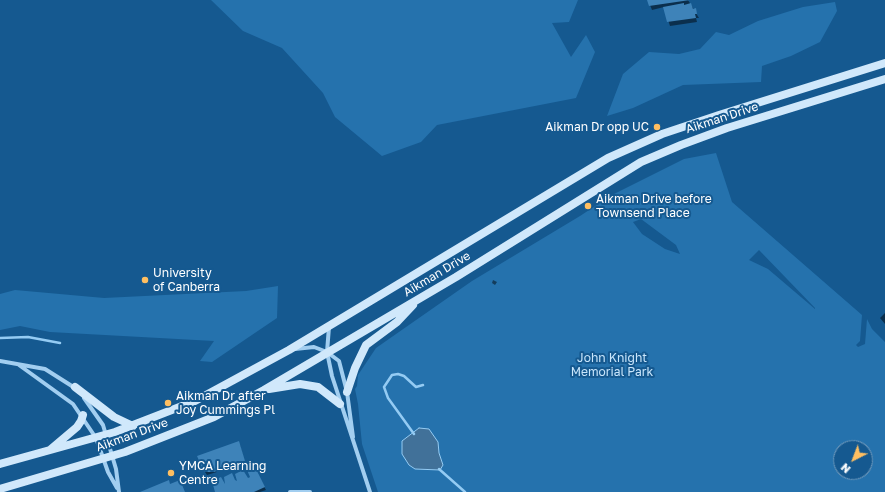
<!DOCTYPE html>
<style>
body{margin:0}
#map{position:relative;width:885px;height:492px;overflow:hidden;background:#155990;font-family:"Golos Text",sans-serif}
canvas{display:block}
.north{position:absolute;left:833px;top:440px;width:40px;height:40px;box-sizing:border-box;background:#155990;border:1px solid #739bbc;border-radius:50%;rotate:222deg;font-size:11px;font-weight:700;line-height:16px;text-align:center;color:#fff}
.north::after{content:'';display:block;margin:auto;width:14px;height:18px;background:#ffbf61;clip-path:polygon(50% 0,100% 100%,50% 72%,0 100%)}
</style>
<div id="map">
<canvas width="885" height="492"></canvas>
<div class="north">N</div>
</div>
<script>
const ctx = document.querySelector('canvas').getContext('2d');
ctx.lineJoin = 'round';
function fillPath(path, color) { ctx.fillStyle = color; ctx.fill(path, 'evenodd'); }
const toPath = rows => new Path2D(rows.map(r => 'M' + r).join(''));
function strokePath(path, color, width, dash) { ctx.strokeStyle = color; ctx.lineWidth = width; ctx.lineCap = dash ? 'butt' : 'round'; ctx.setLineDash(dash || []); ctx.stroke(path); }
function write(font, color, halo, rows, align = 'center') {
  ctx.font = font + ' "Golos Text",sans-serif'; ctx.lineWidth = 4; ctx.setLineDash([]); ctx.textBaseline = 'middle'; ctx.strokeStyle = halo; ctx.fillStyle = color; for (const [text, x, y, turn = 0] of rows) {
    ctx.save(); ctx.translate(x, y); ctx.rotate((+turn || 0) * Math.PI / 180); ctx.textAlign = isNaN(turn) ? turn : align; if (halo) ctx.strokeText(text, 0, 0); ctx.fillText(text, 0, 0); ctx.restore();
  }
}
const green = toPath([
 [211,0,578,0,569,22,552,23,571,57,586,35,595,52,576,98,437,125,421,142,382,156,335,117,323,93,282,48,243,31],
 [835,2,837,11,820,42,791,56,762,66,761,82,683,85,633,108,607,116,623,74,649,52,679,54,700,49,716,32,729,35,758,21,803,7],
 [716,153,732,202,862,315,860,341,856,345,858,347,865,344,867,319,872,329,885,342,885,492,378,492,362,444,358,404,355,389,357,386,358,375,376,348,472,281,580,216,612,195,684,159],
 [641,219,676,245,680,254,665,249,642,234,633,222],
 [759,250,815,308,815,309,768,269,749,260],
 [841,448,865,448,865,472,841,472],
 [278,286,277,318,212,362,200,361,214,341,50,332,20,326,0,330,0,294,15,290,104,298,246,291]
]);
const water = toPath([
 [419,428,429,429,438,442,439,453,443,465,440,470,415,469,409,465,402,454,402,441,419,428]
]);
const shadow = toPath([
 [648,0,688,0,699,18,696,18,697,22,670,26,664,7,652,10],
 [493,280,497,282,495,285,492,283],
 [885,313,885,324,880,318],
 [240,445,245,464,231,469,230,468,207,475,205,472],
 [254,468,266,490,260,492,217,492,227,489,234,481,238,482,251,477]
]);
const stream = toPath([
 [0,338,28,337,60,343],
 [414,434,388,398,384,387,392,375,398,374,404,376,416,387,423,385],
 [439,469,465,492]
]);
const building = toPath([
 [647,0,690,0,649,6],
 [684,3,684,5,691,3,693,9,696,8,697,14,695,14,696,18,667,22,663,7],
 [239,441,245,461,214,472,204,472,197,456],
 [255,467,265,487,254,492,215,492,212,481,221,477,225,484,224,477,232,473,235,480,237,481,235,474,243,470,248,478,250,477,247,470],
 [169,480,170,484,180,480,185,492,140,492]
]);
const minor = toPath([
 [329,327,327,352,332,376,370,492],
 [295,349,314,347,327,352,339,361,347,392,353,437],
 [0,361,45,369,75,388],
 [19,365,73,404,96,438,108,472,117,488],
 [84,398,103,425,116,469,119,492],
 [290,492,310,492]
]);
const secondary = toPath([
 [75,387,114,417,133,426],
 [269,389,300,384,318,387,340,404],
 [347,392,355,368,366,345,397,322,413,305],
 [51,449,77,427,81,421,83,415],
 [0,464,115,432,195,401,289,350,608,158,662,134,719,115,885,63],
 [0,489,125,452,214,417,264,390,456,277,641,162,681,145,727,128,885,79]
]);
const markers = [
 [657,127,4,"#ffbf61"],
 [588,206,4,"#ffbf61"],
 [145,280,4,"#ffbf61"],
 [168,403,4,"#ffbf61"],
 [171,473,4,"#ffbf61"]
];
const streetNames = [
 ["Aikman Drive",722,118,-18],
 ["Aikman Drive",437,274,-31],
 ["Aikman Drive",132,435,-20]
];
const poiNames = [
 ["Aikman Dr opp UC",649,127,"right"],
 ["Aikman Drive before",596,199],
 ["Townsend Place",596,213],
 ["University",153,273],
 ["of Canberra",153,287],
 ["Aikman Dr after",176,396],
 ["Joy Cummings Pl",176,410],
 ["YMCA Learning",179,466],
 ["Centre",179,480]
];
const parkNames = [
 ["John Knight",612,358],
 ["Memorial Park",612,372]
];
fillPath(green, '#2572ad');
fillPath(water, '#417199');
strokePath(water, '#94cbf3', 1);
fillPath(shadow, '#0007');
strokePath(stream, '#94cbf3', 2.5);
fillPath(building, '#3e83b9');
strokePath(minor, '#a2cef0', 4);
strokePath(secondary, '#d0e8fb', 8);
for (const [x, y, r, color] of markers) { const dot = new Path2D(); dot.arc(x, y, r, 0, 2 * Math.PI); ctx.fillStyle = color; ctx.fill(dot); strokePath(dot, '#155990', 1.5); }
write('12px', '#fff', '#155990', streetNames);
write('12px', '#fff', '#155990', poiNames, 'left');
write('12px', '#c9e6fc', '#155990', parkNames);
</script>
